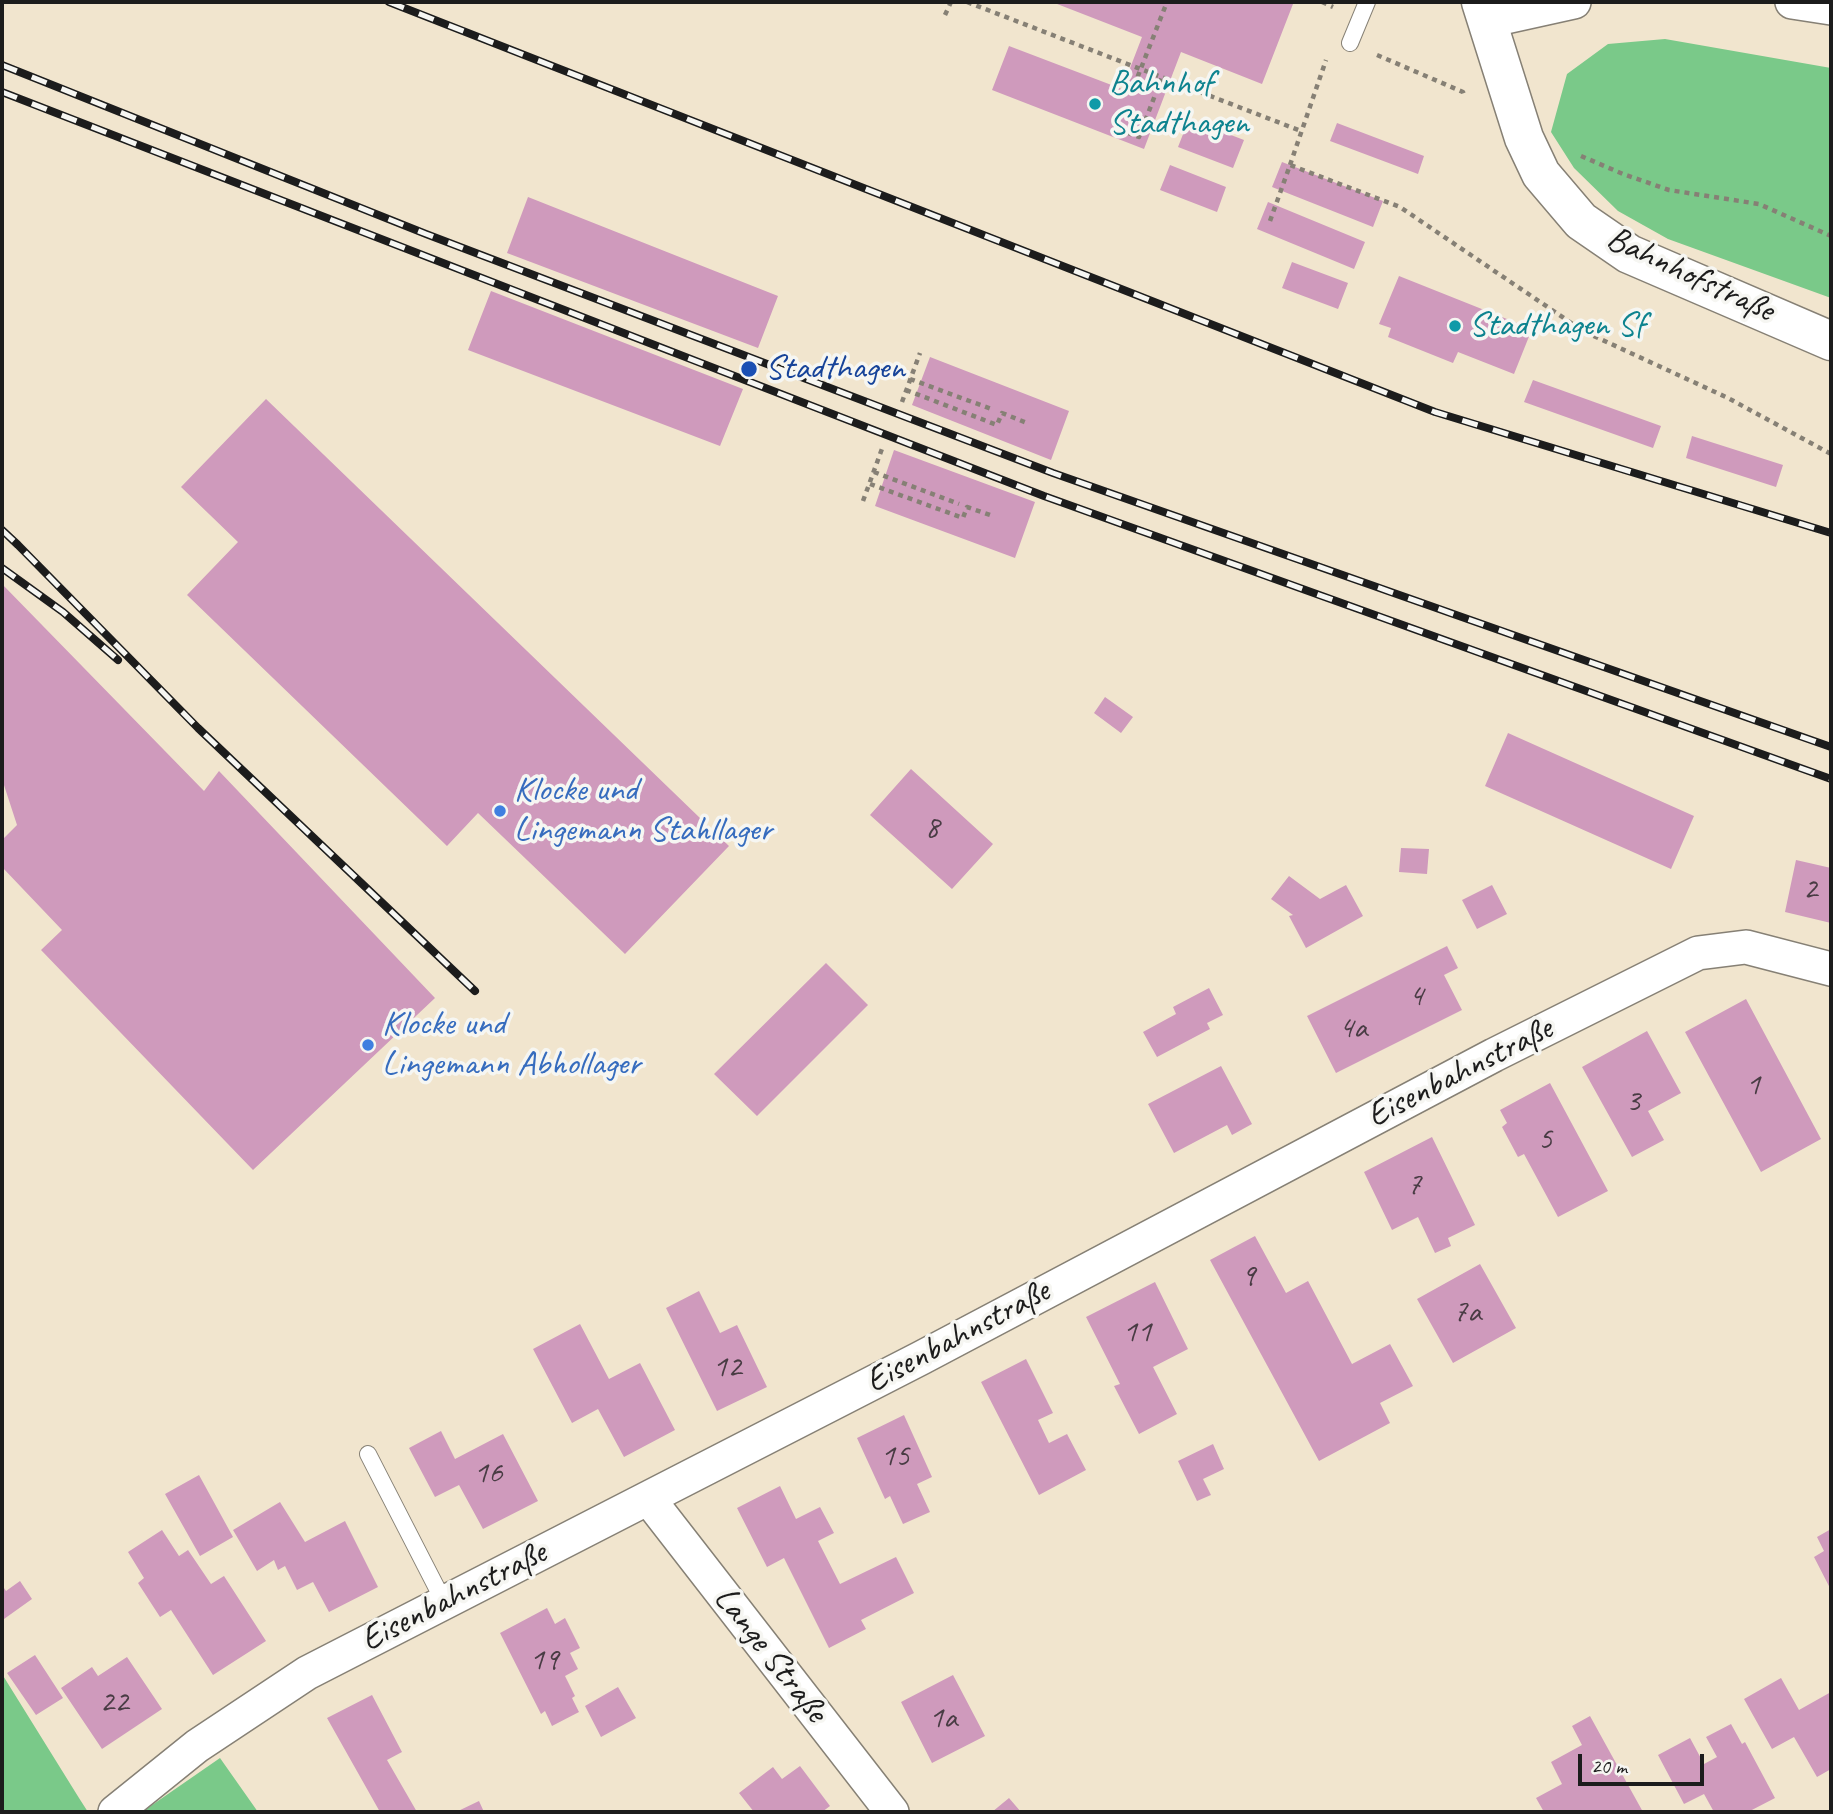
<!DOCTYPE html>
<meta charset="utf-8">
<style>
body{margin:0}
#map{position:relative;width:1833px;height:1814px;overflow:hidden;background:#f1e5ce;font-family:Caveat,sans-serif}
canvas{display:block}
.frame{position:absolute;inset:0;border:4px solid #1c1c1c;pointer-events:none}
.scale{position:absolute;left:1578px;top:1754px;width:126px;height:32px;box-sizing:border-box;border:4px solid #1c1c1c;border-top:0;padding-left:9px;font-size:21px;line-height:24px;white-space:nowrap;color:#1c1c1c;-webkit-text-stroke:5px #f6f6f2;paint-order:stroke}
</style>
<div id="map">
<canvas width="1833" height="1814"></canvas>
<div class="frame"></div>
<div class="scale">20 m</div>
</div>
<script>
const ctx = document.querySelector('canvas').getContext('2d');
ctx.lineJoin = 'round';
function fillPath(path, color) { ctx.fillStyle = color; ctx.fill(path, 'evenodd'); }
const toPath = rows => new Path2D(rows.map(r => 'M' + r).join(''));
function strokePath(path, color, width, dash) { ctx.strokeStyle = color; ctx.lineWidth = width; ctx.lineCap = dash ? 'butt' : 'round'; ctx.setLineDash(dash || []); ctx.stroke(path); }
function write(font, color, halo, rows, align = 'center') {
  ctx.font = font + ' Caveat,sans-serif'; ctx.lineWidth = 7; ctx.setLineDash([]); ctx.textBaseline = 'middle'; ctx.strokeStyle = halo; ctx.fillStyle = color; for (const [text, x, y, turn = 0] of rows) {
    ctx.save(); ctx.translate(x, y); ctx.rotate((+turn || 0) * Math.PI / 180); ctx.textAlign = isNaN(turn) ? turn : align; if (halo) ctx.strokeText(text, 0, 0); ctx.fillText(text, 0, 0); ctx.restore();
  }
}
const green = toPath([
 [1665,39,1831,68,1831,298,1668,239,1618,211,1574,168,1551,132,1567,74,1608,44],
 [2,1674,79,1798,88,1812,2,1812],
 [220,1758,258,1812,142,1812]
]);
const building = toPath([
 [1052,2,1288,2,1293,4,1262,84,1181,52,1144,149,992,90,1009,46,1122,89,1142,37],
 [1189,119,1244,140,1233,168,1178,147],
 [1337,123,1424,156,1418,174,1330,141],
 [1282,162,1383,201,1373,227,1272,187],
 [1170,165,1226,187,1217,212,1160,190],
 [528,197,778,296,758,348,507,253],
 [1268,202,1365,242,1354,269,1257,229],
 [1292,262,1348,283,1338,309,1282,288],
 [1399,276,1532,329,1514,374,1458,352,1453,363,1388,337,1391,328,1379,324],
 [491,291,743,389,720,446,468,350],
 [930,357,1069,411,1051,460,912,405],
 [1533,380,1661,426,1653,448,1524,402],
 [266,399,729,846,625,954,478,813,447,846,187,595,238,542,181,487],
 [1692,436,1783,465,1776,487,1686,458],
 [894,450,1035,502,1015,558,875,506],
 [2,584,204,791,219,771,435,998,253,1170,41,950,62,930,2,867,2,840,17,825,2,779],
 [1105,697,1133,717,1121,733,1094,713],
 [1508,733,1694,816,1671,869,1485,786],
 [911,769,993,844,952,889,870,815],
 [1401,848,1429,849,1427,874,1399,872],
 [1796,860,1831,868,1831,923,1785,912],
 [1289,876,1320,899,1346,885,1363,916,1306,948,1289,916,1293,915,1271,899],
 [1492,885,1507,914,1477,929,1462,900],
 [1447,946,1458,968,1444,975,1462,1010,1336,1073,1307,1016],
 [826,963,868,1005,757,1116,714,1074],
 [1209,988,1223,1015,1207,1023,1210,1029,1157,1057,1143,1032,1176,1014,1173,1007],
 [1746,999,1821,1139,1761,1172,1685,1032],
 [1647,1031,1681,1093,1648,1111,1664,1140,1632,1157,1582,1067],
 [1221,1066,1252,1124,1232,1135,1227,1125,1174,1153,1148,1104],
 [1550,1083,1608,1191,1558,1217,1524,1154,1518,1157,1502,1127,1507,1123,1500,1110],
 [1432,1137,1475,1225,1448,1238,1451,1246,1435,1253,1418,1217,1392,1230,1364,1172],
 [1255,1236,1286,1293,1308,1281,1352,1364,1390,1344,1413,1386,1380,1403,1390,1423,1319,1461,1210,1260],
 [1480,1264,1516,1328,1453,1363,1417,1299],
 [1155,1282,1188,1349,1153,1367,1177,1414,1139,1434,1114,1386,1120,1384,1086,1317],
 [699,1291,720,1333,737,1325,767,1387,717,1411,666,1308],
 [580,1324,609,1379,640,1363,675,1430,624,1457,598,1409,572,1423,533,1349],
 [1026,1359,1053,1413,1038,1420,1049,1443,1067,1434,1086,1470,1039,1495,981,1382],
 [904,1415,932,1477,917,1484,930,1512,903,1524,890,1496,885,1499,857,1438],
 [441,1431,455,1459,503,1434,538,1501,483,1529,459,1485,435,1497,409,1448],
 [1213,1444,1224,1469,1203,1479,1211,1495,1197,1501,1178,1461],
 [199,1475,233,1537,200,1556,165,1494],
 [780,1486,796,1519,820,1507,834,1533,818,1541,840,1584,896,1557,914,1593,861,1620,866,1629,829,1648,784,1558,767,1567,737,1508],
 [280,1502,305,1542,345,1521,378,1587,329,1612,313,1582,297,1590,285,1566,278,1570,274,1560,257,1571,233,1530],
 [1831,1529,1831,1590,1814,1557,1824,1551,1817,1537],
 [162,1530,179,1556,188,1550,211,1584,224,1576,266,1641,213,1675,171,1610,160,1617,138,1583,144,1578,128,1552],
 [20,1581,32,1599,4,1619,2,1616,2,1585,6,1591],
 [547,1608,555,1624,565,1618,580,1648,570,1653,578,1669,565,1676,575,1696,572,1698,579,1712,552,1726,545,1711,541,1714,500,1633],
 [35,1655,63,1698,36,1715,7,1673],
 [127,1657,162,1709,102,1749,61,1688,92,1667,98,1676],
 [953,1675,985,1736,932,1763,901,1702],
 [1781,1678,1799,1710,1831,1692,1831,1769,1817,1777,1794,1737,1772,1749,1744,1699],
 [618,1687,636,1718,601,1737,585,1706],
 [372,1695,402,1752,387,1760,417,1812,380,1812,327,1718],
 [1590,1716,1633,1794,1643,1812,1544,1812,1536,1798,1562,1784,1551,1762,1582,1745,1572,1726],
 [1731,1724,1742,1744,1745,1742,1775,1798,1748,1812,1714,1812,1704,1794,1684,1804,1658,1755,1690,1738,1704,1764,1717,1757,1706,1737],
 [800,1766,830,1806,822,1812,754,1812,739,1793,773,1767,782,1779],
 [1009,1798,1021,1812,992,1812],
 [479,1801,484,1812,456,1812]
]);
const path = toPath([
 [967,2,1301,131],
 [1322,2,1333,7],
 [945,15,951,2],
 [1377,55,1463,92,1465,97],
 [1134,86,1167,2],
 [1118,129,1139,137,1162,77],
 [1581,156,1623,174,1669,190,1759,204,1831,236],
 [1290,165,1326,60],
 [1270,221,1290,165,1400,207,1583,331,1728,398,1831,454],
 [910,379,994,410],
 [906,390,997,425,1002,413,1027,423],
 [902,402,920,353],
 [874,472,959,504],
 [870,484,963,518,967,507,993,516],
 [863,501,883,446]
]);
const service = toPath([
 [1350,43,1367,2],
 [368,1454,444,1602]
]);
const minor = toPath([
 [1792,2,1831,8],
 [1488,21,1574,2],
 [648,1498,892,1812],
 [115,1812,197,1746,307,1673,921,1358,1494,1055,1698,953,1746,947,1831,969]
]);
const secondary = toPath([
 [1481,2,1524,138,1541,174,1581,221,1629,254,1831,341]
]);
const rail = toPath([
 [389,2,1435,412,1831,533],
 [2,65,426,234,1053,473,1831,747],
 [2,92,1044,496,1831,779],
 [2,530,18,545,198,728,475,991],
 [2,568,63,612,118,660]
]);
const markers = [
 [1095,104,7,"#0f9aa8"],
 [1455,326,7,"#0f9aa8"],
 [749,369,9,"#1a4fb4"],
 [500,811,7,"#3f7fe0"],
 [368,1045,7,"#3f7fe0"]
];
const numberNames = [
 ["8",932,829],
 ["2",1810,890],
 ["4",1416,997],
 ["4a",1353,1029],
 ["1",1753,1086],
 ["3",1633,1102],
 ["5",1545,1140],
 ["7",1414,1186],
 ["9",1248,1277],
 ["7a",1467,1313],
 ["11",1137,1333],
 ["12",727,1368],
 ["15",895,1457],
 ["16",488,1474],
 ["19",544,1661],
 ["22",114,1703],
 ["1a",943,1719]
];
const cultureNames = [
 ["Bahnhof",1109,84],
 ["Stadthagen",1109,124],
 ["Stadthagen Sf",1469,326]
];
const streetNames = [
 ["Bahnhofstraße",1690,275,25],
 ["Eisenbahnstraße",1460,1073,-27],
 ["Eisenbahnstraße",958,1337,-28],
 ["Eisenbahnstraße",454,1597,-27],
 ["Lange Straße",770,1655,52]
];
const transitNames = [
 ["Stadthagen",765,369]
];
const shopNames = [
 ["Klocke und",514,791],
 ["Lingemann Stahllager",514,831],
 ["Klocke und",382,1025],
 ["Lingemann Abhollager",382,1065]
];
fillPath(green, '#7ac989');
fillPath(building, '#cf9abc');
strokePath(service, '#868075', 18);
strokePath(minor, '#868075', 36);
strokePath(secondary, '#868075', 41);
strokePath(path, '#868075', 4.5, [5, 5]);
strokePath(service, '#fff', 16);
strokePath(minor, '#fff', 33);
strokePath(secondary, '#fff', 38);
strokePath(rail, '#1c1c1c', 8);
strokePath(rail, '#f6f6f2', 5, [16]);
for (const [x, y, r, color] of markers) { const dot = new Path2D(); dot.arc(x, y, r, 0, 2 * Math.PI); ctx.fillStyle = color; ctx.fill(dot); strokePath(dot, '#f6f6f2', 2.5); }
write('32px', '#493c44', null, numberNames);
write('35px', '#0d838f', '#f6f6f2', cultureNames, 'left');
write('35px', '#1c1c1c', '#f6f6f2', streetNames);
write('35px', '#164399', '#f6f6f2', transitNames, 'left');
write('35px', '#366cbe', '#f6f6f2', shopNames, 'left');
</script>
